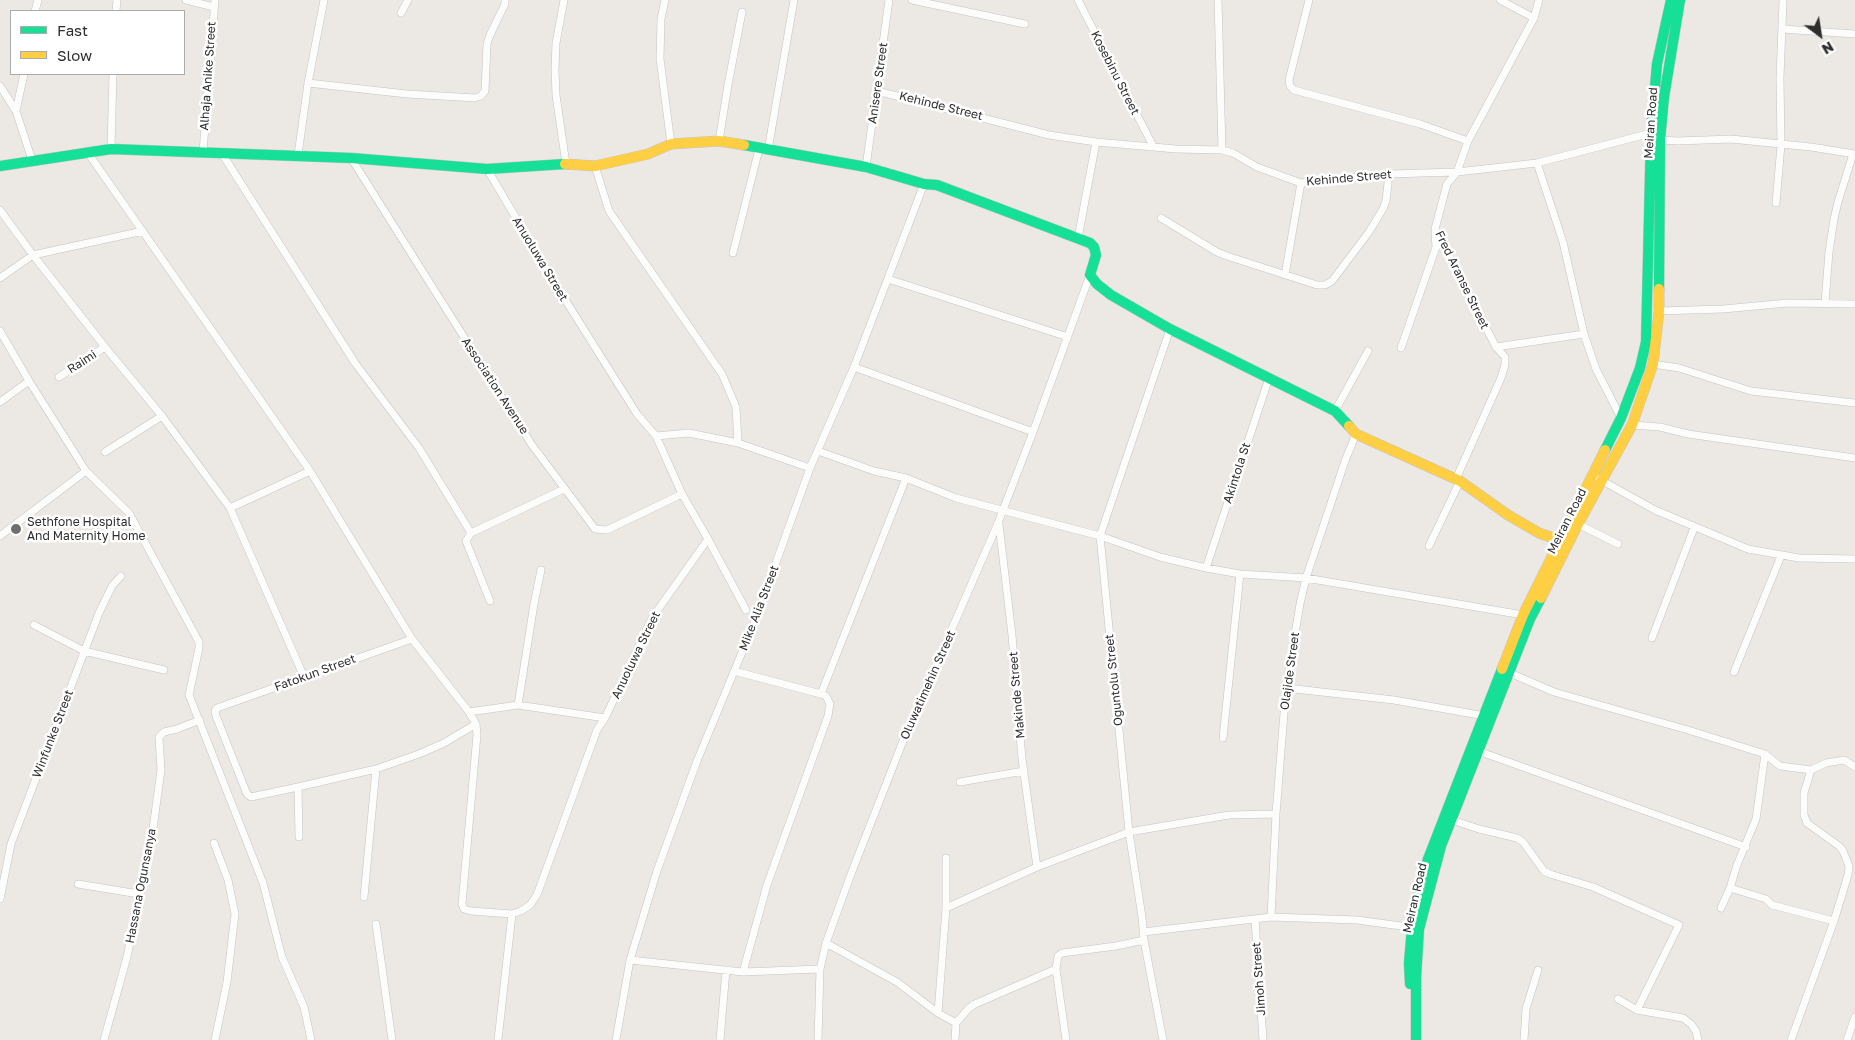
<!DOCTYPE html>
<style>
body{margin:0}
#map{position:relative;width:1855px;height:1040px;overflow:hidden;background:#ece8e4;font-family:"Golos Text",sans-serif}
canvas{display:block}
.legend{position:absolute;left:10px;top:10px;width:175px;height:65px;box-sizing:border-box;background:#fff;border:1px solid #ababab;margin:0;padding:6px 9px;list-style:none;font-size:15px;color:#2e2e2e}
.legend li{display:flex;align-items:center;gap:10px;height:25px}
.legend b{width:25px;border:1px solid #ababab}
.north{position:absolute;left:1795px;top:10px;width:50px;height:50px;-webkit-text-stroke:4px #fff;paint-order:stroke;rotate:149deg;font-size:14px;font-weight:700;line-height:20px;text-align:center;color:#2e2e2e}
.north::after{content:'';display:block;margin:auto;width:18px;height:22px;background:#2e2e2e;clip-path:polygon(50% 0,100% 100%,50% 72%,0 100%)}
</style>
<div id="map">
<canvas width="1855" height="1040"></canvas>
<ul class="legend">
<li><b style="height:6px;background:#16e098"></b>Fast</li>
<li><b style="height:6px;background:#ffcf43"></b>Slow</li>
</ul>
<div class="north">N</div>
</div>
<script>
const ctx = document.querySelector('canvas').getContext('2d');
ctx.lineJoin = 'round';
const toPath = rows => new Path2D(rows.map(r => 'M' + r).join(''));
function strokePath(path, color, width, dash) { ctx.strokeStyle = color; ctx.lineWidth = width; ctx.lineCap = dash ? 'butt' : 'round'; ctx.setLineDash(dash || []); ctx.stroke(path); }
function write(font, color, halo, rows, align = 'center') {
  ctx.font = font + ' "Golos Text",sans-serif'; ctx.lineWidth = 5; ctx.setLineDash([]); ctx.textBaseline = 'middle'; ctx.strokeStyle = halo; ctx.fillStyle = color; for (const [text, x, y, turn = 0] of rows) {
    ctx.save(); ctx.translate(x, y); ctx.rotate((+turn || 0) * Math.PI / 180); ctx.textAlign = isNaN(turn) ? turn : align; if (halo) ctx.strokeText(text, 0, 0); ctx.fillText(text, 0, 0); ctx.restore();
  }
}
const street = toPath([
 [186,0,214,7],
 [564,0,556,43,555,70,556,95,566,164],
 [665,0,661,19,660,59,671,144],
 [912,0,1025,24],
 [1078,0,1153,146],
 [1218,0,1222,150],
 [1309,0,1289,80,1290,86,1294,90,1420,124,1468,141],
 [1500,0,1534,18],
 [35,11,38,0],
 [116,11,117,0],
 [401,13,408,0],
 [1782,29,1855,34],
 [308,83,407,94,475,98,481,96,485,91,487,44,490,35,505,4,505,0],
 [0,86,16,111,32,160],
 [877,91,1049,135,1096,142,1176,149,1222,150,1233,153,1257,167,1301,183,1389,174,1457,172,1537,163,1651,133],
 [16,111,24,74],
 [1660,140,1678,141,1731,139,1811,147,1855,154],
 [719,141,728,85,742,12],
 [111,149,113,74],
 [768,150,794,0],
 [203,152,215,0],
 [221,152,355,363,419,448,471,533],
 [88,153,310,471,412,639,469,712,476,724,477,735,462,904,464,909,471,911,512,914],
 [298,155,308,83,324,0],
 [351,158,532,445,595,529,607,530,682,494],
 [1537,163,1563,242,1584,334,1596,369,1621,418],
 [595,166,609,211,722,374,736,407,738,443,810,468],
 [866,167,889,0],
 [487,169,554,282,637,414,656,436,682,494,708,539,652,618,605,718,597,730,537,895,530,905,521,911,512,914,498,1040],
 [1776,203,1781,145,1780,78,1783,0],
 [0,210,33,255,105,347,162,416,230,508,304,677],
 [1161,218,1217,252,1227,256,1317,285,1325,285,1332,281,1369,232,1383,209,1386,201,1389,174],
 [1078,238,1096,142],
 [733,253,759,149],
 [1285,275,1301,183],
 [0,278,33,255,143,231],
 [888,279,1068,337],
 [1825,303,1829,252,1834,219,1838,202,1853,154],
 [1659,311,1723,309,1788,303,1855,304],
 [0,331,29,381,86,471,129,513,199,642,199,648,189,695,263,883,282,957,304,1007,311,1040],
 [1496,347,1584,334],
 [1401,348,1436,247,1435,232],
 [1653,364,1679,368,1751,391,1855,403],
 [854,367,1033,432],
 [59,377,105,347],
 [0,402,29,381],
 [1335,411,1368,351],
 [1632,425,1660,427,1688,434,1855,458],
 [656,436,689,433,738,443],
 [818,451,874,471,906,478,956,498,1100,536,1160,557,1206,568,1240,574,1306,578,1523,615],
 [105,452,162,416],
 [1456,479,1501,378,1505,365,1505,357,1496,347,1435,229,1447,184,1457,172,1468,141,1534,18,1539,0],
 [1599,479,1655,510,1748,549,1799,558,1855,559],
 [230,508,310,471],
 [999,524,1012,635,1022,759,1037,867],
 [1578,524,1618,544],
 [0,536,86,471],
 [708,539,746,610],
 [1429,546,1460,481],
 [1206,568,1269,378],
 [490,601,466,541,471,533,564,489],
 [34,625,84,651,164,670],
 [1652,638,1694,528],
 [734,671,821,694],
 [1734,672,1781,556],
 [1510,673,1554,692,1688,730,1765,754,1780,766,1811,770,1826,763,1844,760,1855,767],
 [1286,688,1394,700,1485,716],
 [518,705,534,604,541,570],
 [469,712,518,705,605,718],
 [1223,738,1240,574],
 [1478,751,1746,847],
 [960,782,1024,771],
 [298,787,251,797,247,794,216,716,215,711,217,708,412,639],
 [1452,820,1479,829,1517,838,1523,842,1544,871,1550,874,1593,887,1679,925,1637,1010],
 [299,837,298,787,376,769,419,754,444,743,476,724],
 [214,843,228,880,235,914,227,982,215,1040],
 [78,884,139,894],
 [1730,888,1737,865,1756,819,1765,754],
 [364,897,376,769],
 [0,899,11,844,99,613,112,586,121,576],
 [946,908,1037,867,1129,832,1229,815,1276,814],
 [1721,908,1730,888,1766,899,1772,905,1834,921],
 [1271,917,1276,814,1286,688,1300,604,1306,578,1345,461,1356,434],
 [1255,919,1263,1040],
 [376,924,392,1040],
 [1143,932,1271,917,1357,920,1416,928],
 [826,943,897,982,938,1013,956,1023,969,1008,975,1004,1056,969],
 [630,960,743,972,820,969],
 [743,972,767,885,828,716,830,704,826,696,821,694,906,478],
 [1618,999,1637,1010,1683,1018,1691,1024,1696,1031,1698,1040],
 [938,1013,946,908,946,858],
 [104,1040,127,957,152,836,161,770,159,737,164,732,177,729,200,720],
 [616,1040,630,960,657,871,697,761,755,621,810,468,854,367,924,184],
 [720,1040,726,970],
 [818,1040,820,969,826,943,851,874,903,741,998,523,1033,432,1090,275],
 [955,1040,956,1023],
 [1066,1040,1056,969,1058,956,1062,953,1116,946,1144,940],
 [1163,1040,1144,940,1142,917,1129,832,1100,536,1170,329],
 [1524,1040,1526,1009,1538,970],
 [1791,1040,1834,921,1848,875,1849,866,1843,851,1839,846,1807,823,1804,815,1804,793,1811,770],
 [1847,1040,1855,1017]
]);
const fast = toPath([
 [744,145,866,167,924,184,937,185,1090,243,1094,247,1096,255,1090,275,1097,284,1111,295,1170,329,1335,411,1349,426],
 [0,166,111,149,351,158,487,169,565,164],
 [1659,289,1660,140,1664,97,1680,0],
 [1605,450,1621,418,1640,368,1646,342,1651,133,1657,64,1671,0],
 [1410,984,1409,963,1412,928,1419,888,1428,859,1502,669],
 [1416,1040,1416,978,1419,929,1441,846,1530,619,1541,598]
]);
const slow = toPath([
 [565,164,595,166,648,154,671,144,719,141,744,145],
 [1349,426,1356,434,1460,481,1508,515,1539,533,1559,540],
 [1541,598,1578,524,1632,425,1653,364,1659,311,1659,289],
 [1502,669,1523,615,1605,450]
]);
const markers = [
 [16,529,6,"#706f6e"]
];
const streetNames = [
 ["Kosebinu Street",1115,73,63],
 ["Alhaja Anike Street",208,76,-86],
 ["Anisere Street",878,83,-82],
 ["Kehinde Street",941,106,14],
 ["Meiran Road",1651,123,-86],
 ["Kehinde Street",1349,178,-5],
 ["Anuoluwa Street",540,259,59],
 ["Fred Aranse Street",1462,280,64],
 ["Raimi",82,362,-33],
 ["Association Avenue",495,386,57],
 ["Akintola St",1237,473,-72],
 ["Meiran Road",1567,521,-63],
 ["Mike Alia Street",759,608,-69],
 ["Anuoluwa Street",636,655,-64],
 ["Olajide Street",1290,671,-82],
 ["Fatokun Street",315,673,-20],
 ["Oguntolu Street",1114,680,-96],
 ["Oluwatimehin Street",928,685,-66],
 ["Makinde Street",1017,695,-95],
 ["Winfunke Street",53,734,-69],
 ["Hassana Ogunsanya",141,886,-79],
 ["Meiran Road",1415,898,-77],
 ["Jimoh Street",1259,979,-94]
];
const poiNames = [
 ["Sethfone Hospital",27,522],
 ["And Maternity Home",27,536]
];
strokePath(street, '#c5c4c5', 8);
strokePath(fast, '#c5c4c5', 11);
strokePath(slow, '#c5c4c5', 11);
strokePath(street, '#fcfcfb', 7);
strokePath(fast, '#16e098', 10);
strokePath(slow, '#ffcf43', 10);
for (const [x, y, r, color] of markers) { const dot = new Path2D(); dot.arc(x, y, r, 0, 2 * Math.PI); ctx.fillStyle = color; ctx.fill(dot); strokePath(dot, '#fff', 2); }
write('12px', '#2e2e2e', '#fff', streetNames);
write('12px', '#2e2e2e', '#fff', poiNames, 'left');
</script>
